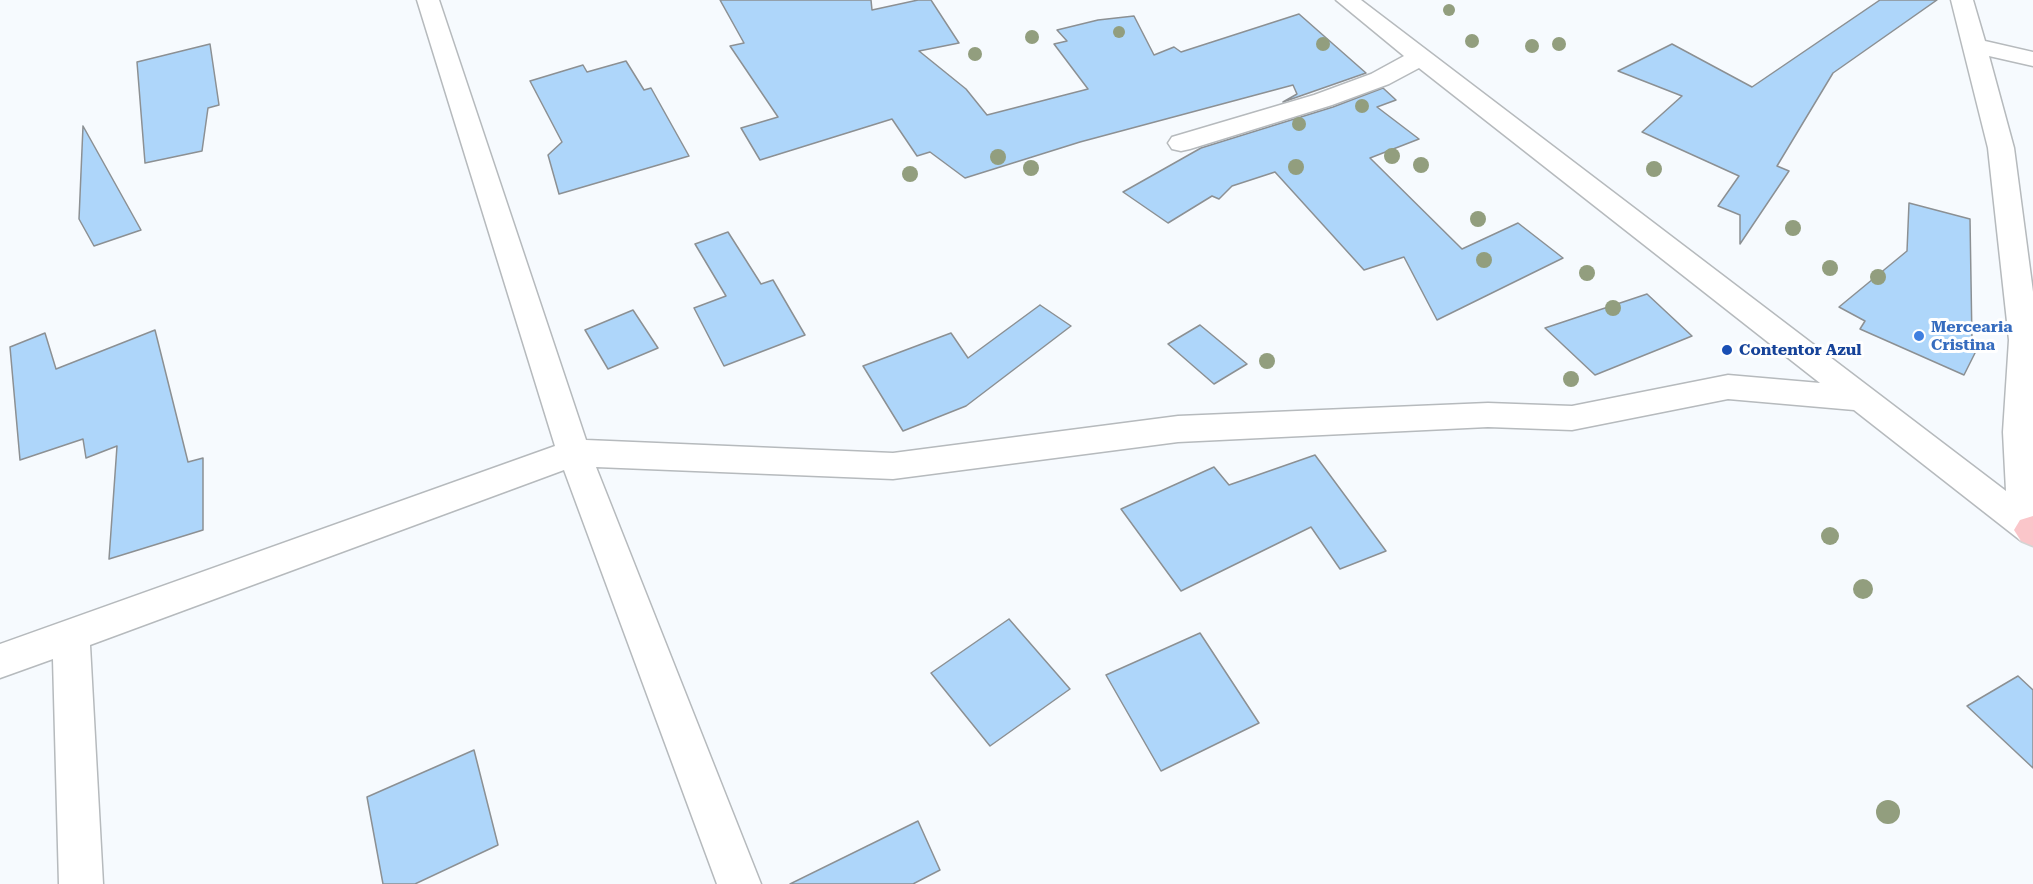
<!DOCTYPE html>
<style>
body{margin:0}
canvas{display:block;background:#f6fafe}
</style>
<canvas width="2033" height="884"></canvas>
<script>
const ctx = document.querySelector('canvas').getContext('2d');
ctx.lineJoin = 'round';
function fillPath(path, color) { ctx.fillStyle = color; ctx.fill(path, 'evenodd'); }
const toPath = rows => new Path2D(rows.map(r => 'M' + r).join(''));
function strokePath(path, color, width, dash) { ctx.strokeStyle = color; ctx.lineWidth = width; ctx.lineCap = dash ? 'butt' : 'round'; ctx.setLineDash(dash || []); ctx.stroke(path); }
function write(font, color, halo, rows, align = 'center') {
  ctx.font = font + ' "Roboto Serif",serif'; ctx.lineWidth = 6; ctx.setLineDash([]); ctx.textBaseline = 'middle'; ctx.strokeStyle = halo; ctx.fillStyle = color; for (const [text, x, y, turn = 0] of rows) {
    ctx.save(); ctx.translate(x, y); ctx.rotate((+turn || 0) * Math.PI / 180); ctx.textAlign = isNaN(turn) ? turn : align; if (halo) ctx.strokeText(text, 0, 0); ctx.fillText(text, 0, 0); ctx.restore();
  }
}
const building = toPath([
 [720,0,871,0,872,10,918,0,931,0,959,43,919,51,966,89,987,115,1088,89,1054,44,1067,41,1057,30,1098,20,1134,16,1154,55,1174,47,1181,52,1299,14,1366,73,1283,102,1297,94,1293,85,1080,142,965,178,930,152,917,156,892,119,760,160,741,128,778,117,730,46,744,43,720,0],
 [1880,0,1937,0,1833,73,1777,166,1789,171,1740,244,1740,215,1718,206,1739,176,1642,132,1682,96,1618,71,1672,44,1752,87,1880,0],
 [210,44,219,105,208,108,202,151,145,163,137,62,210,44],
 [626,61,644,90,651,88,689,156,559,194,548,155,562,142,530,81,583,65,587,72,626,61],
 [1383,88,1396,100,1377,107,1419,139,1370,158,1462,249,1518,223,1563,258,1437,320,1404,257,1364,270,1275,172,1232,186,1219,199,1212,196,1168,223,1123,192,1201,148,1333,107,1383,88],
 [83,126,141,230,94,246,79,219,83,126],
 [1909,203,1970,219,1972,342,1979,345,1964,375,1860,329,1865,321,1839,307,1907,251,1909,203],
 [728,232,761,284,773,280,805,335,724,366,694,308,726,296,695,244,728,232],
 [1647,294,1692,336,1595,375,1545,328,1647,294],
 [1040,305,1071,326,966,406,903,431,863,366,951,333,968,358,1040,305],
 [633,310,658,348,608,369,585,330,633,310],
 [1200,325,1247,364,1214,384,1168,344,1200,325],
 [155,330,188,462,203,458,203,530,109,559,117,446,86,458,83,439,20,460,10,347,45,333,56,369,155,330],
 [1315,455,1386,551,1340,569,1311,527,1181,591,1121,509,1214,467,1229,485,1315,455],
 [1009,619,1070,689,990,746,931,673,1009,619],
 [1200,633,1259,723,1161,771,1106,675,1200,633],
 [2018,676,2033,690,2033,768,1967,706,2018,676],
 [474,750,498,845,415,884,383,884,367,797,474,750],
 [918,821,940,870,913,884,790,884,918,821]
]);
const minor = toPath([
 [417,0,439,0,586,440,893,453,1178,416,1488,403,1572,406,1728,375,1820,383,1419,68,1389,84,1332,105,1190,149,1181,151,1172,149,1168,143,1172,137,1314,95,1371,74,1404,56,1336,0,1361,0,2006,491,2003,432,2009,340,1988,148,1951,0,1973,0,1985,41,2033,52,2033,66,1989,56,2014,148,2033,292,2033,544,2020,540,1854,410,1728,399,1572,430,1488,427,1178,442,893,479,596,467,761,884,717,884,564,470,90,645,103,884,59,884,53,659,0,678,0,644,555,446,417,0]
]);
const major = toPath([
 [2033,516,2033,546,2021,541,2014,530,2020,520,2033,516]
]);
const trees = [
 [1449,10,6],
 [1119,32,6],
 [1032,37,7],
 [1472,41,7],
 [1323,44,7],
 [1559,44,7],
 [1532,46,7],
 [975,54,7],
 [1362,106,7],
 [1299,124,7],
 [1392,156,8],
 [998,157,8],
 [1421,165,8],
 [1296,167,8],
 [1031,168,8],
 [1654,169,8],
 [910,174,8],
 [1478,219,8],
 [1793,228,8],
 [1484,260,8],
 [1830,268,8],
 [1587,273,8],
 [1878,277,8],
 [1613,308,8],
 [1267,361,8],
 [1571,379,8],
 [1830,536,9],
 [1863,589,10],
 [1888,812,12]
];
const markers = [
 [1919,336,6,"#3f7fe0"],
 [1727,350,6,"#1a4fb4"]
];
const shopNames = [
 ["Mercearia",1931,327],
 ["Cristina",1931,345]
];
const transitNames = [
 ["Contentor Azul",1739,350]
];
fillPath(building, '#aed6fa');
strokePath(building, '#8c9093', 1.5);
strokePath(minor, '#b6babd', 3);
strokePath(major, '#d4d4d4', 3);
fillPath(minor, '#fff');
fillPath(major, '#fac6ca');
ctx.fillStyle = '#929e7e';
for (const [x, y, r] of trees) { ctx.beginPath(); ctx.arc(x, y, r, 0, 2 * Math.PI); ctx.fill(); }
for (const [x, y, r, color] of markers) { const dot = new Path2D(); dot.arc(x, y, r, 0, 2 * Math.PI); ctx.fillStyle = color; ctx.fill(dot); strokePath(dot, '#fff', 2); }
write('bold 16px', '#366cbe', '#fff', shopNames, 'left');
write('bold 16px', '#164399', '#fff', transitNames, 'left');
</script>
